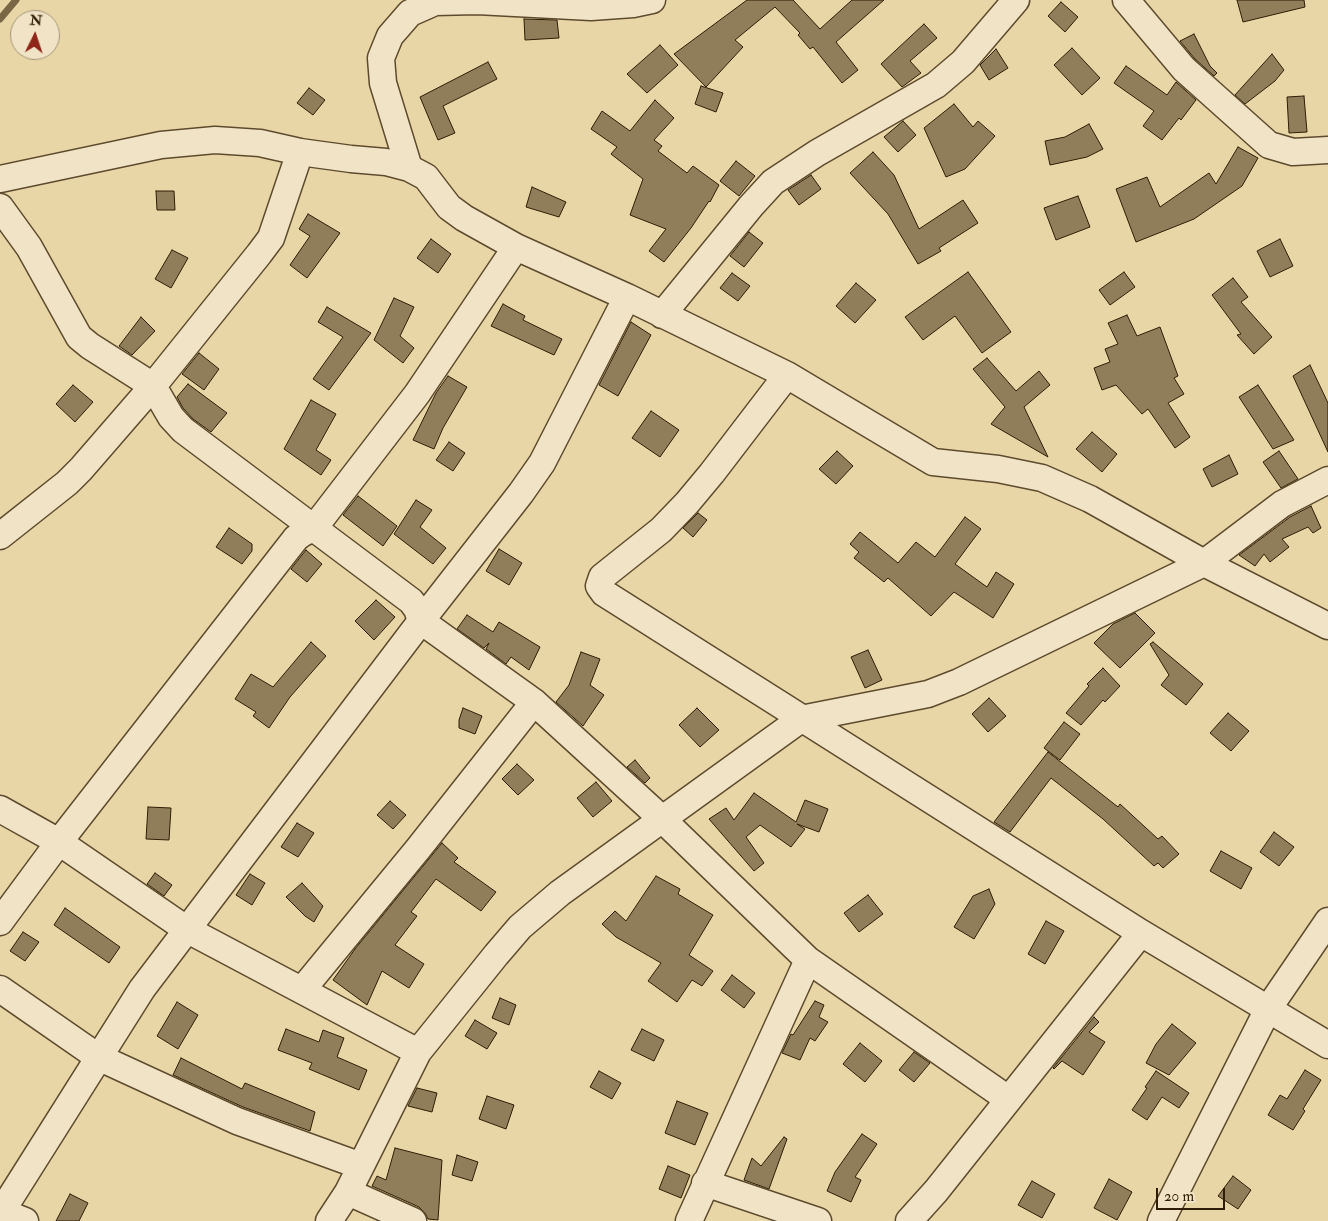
<!DOCTYPE html>
<style>
body{margin:0}
#map{position:relative;width:1328px;height:1221px;overflow:hidden;background:#e9d6a7;font-family:"IM FELL Double Pica",serif}
canvas{display:block}
.north{position:absolute;left:10px;top:10px;width:50px;height:50px;box-sizing:border-box;background:#f1e4c6;border:1px solid #a39479;border-radius:50%;rotate:4deg;font-size:14px;font-weight:700;line-height:20px;text-align:center;color:#2f1d05}
.north::after{content:'';display:block;margin:auto;width:18px;height:22px;background:#8f2418;clip-path:polygon(50% 0,100% 100%,50% 72%,0 100%)}
.scale{position:absolute;left:1156px;top:1188px;width:69px;height:22px;box-sizing:border-box;border:2px solid #2f1d05;border-top:0;padding-left:6px;font-size:15px;line-height:18px;white-space:nowrap;color:#2f1d05;-webkit-text-stroke:4px #f1e4c6;paint-order:stroke}
</style>
<div id="map">
<canvas width="1328" height="1221"></canvas>
<div class="north">N</div>
<div class="scale">20 m</div>
</div>
<script>
const ctx = document.querySelector('canvas').getContext('2d');
ctx.lineJoin = 'round';
const toPath = rows => new Path2D(rows.map(r => 'M' + r).join(''));
function strokePath(path, color, width, dash) { ctx.strokeStyle = color; ctx.lineWidth = width; ctx.lineCap = dash ? 'butt' : 'round'; ctx.setLineDash(dash || []); ctx.stroke(path); }
function fillPath(path, color) { ctx.fillStyle = color; ctx.fill(path, 'evenodd'); }
const stream = toPath([
 [0,19,16,0]
]);
const building = toPath([
 [747,0,793,0,820,29,852,0,884,0,836,42,858,70,842,83,813,47,810,49,798,35,800,33,775,7,735,40,743,47,706,87,674,54,747,0],
 [1237,0,1304,0,1305,7,1243,22,1237,0],
 [1061,2,1078,17,1065,32,1048,16,1061,2],
 [524,19,557,20,559,38,525,40,524,19],
 [924,24,937,38,910,61,921,73,902,87,881,64,924,24],
 [1194,34,1210,66,1217,73,1214,76,1195,59,1180,41,1194,34],
 [660,45,678,65,647,93,627,74,660,45],
 [1072,48,1100,78,1082,95,1054,65,1072,48],
 [996,49,1008,68,989,80,980,65,996,49],
 [1272,54,1284,70,1275,81,1245,104,1235,95,1272,54],
 [488,62,497,79,443,106,455,133,438,140,420,97,488,62],
 [1126,66,1167,95,1176,82,1196,100,1181,120,1179,118,1162,140,1143,126,1154,111,1114,83,1126,66],
 [701,86,723,93,716,112,695,104,701,86],
 [309,88,325,100,313,115,297,103,309,88],
 [1304,96,1307,132,1289,133,1287,97,1304,96],
 [655,100,674,118,654,140,662,146,658,151,687,173,693,166,719,185,710,202,709,201,691,228,664,262,649,251,666,229,630,215,643,179,611,154,617,147,591,129,602,111,630,131,655,100],
 [954,104,973,127,978,121,995,136,965,169,946,177,924,128,954,104],
 [903,121,916,135,898,152,884,137,903,121],
 [1089,124,1103,149,1087,157,1050,165,1045,141,1065,137,1089,124],
 [1238,147,1258,158,1242,186,1194,219,1136,242,1116,189,1147,177,1160,207,1209,173,1216,184,1238,147],
 [873,152,894,175,919,229,963,200,978,223,939,248,941,251,918,264,888,214,850,173,873,152],
 [736,161,755,176,739,196,720,181,736,161],
 [811,175,821,189,799,205,788,190,811,175],
 [532,187,566,202,559,217,526,207,532,187],
 [156,191,174,191,175,210,157,210,156,191],
 [1078,196,1090,227,1056,240,1044,208,1078,196],
 [308,214,340,233,307,278,290,265,310,236,299,229,308,214],
 [749,232,763,243,744,267,730,256,749,232],
 [431,239,451,254,438,273,417,258,431,239],
 [1280,239,1293,266,1270,277,1257,251,1280,239],
 [172,250,188,258,171,288,155,279,172,250],
 [968,272,1011,332,982,353,955,316,923,340,905,317,968,272],
 [1124,272,1135,287,1110,305,1099,290,1124,272],
 [732,273,750,286,738,301,720,288,732,273],
 [1233,278,1248,297,1241,302,1272,337,1254,354,1237,335,1241,334,1212,295,1233,278],
 [856,283,876,300,855,323,836,306,856,283],
 [394,298,414,307,400,336,414,348,403,363,374,340,394,298],
 [503,304,525,316,523,320,562,339,554,355,491,326,503,304],
 [327,307,371,333,329,390,313,379,343,337,318,322,327,307],
 [1127,315,1137,336,1160,327,1178,376,1174,378,1184,394,1168,403,1190,437,1175,448,1148,409,1142,414,1116,385,1102,390,1094,368,1110,362,1105,349,1118,344,1108,323,1127,315],
 [141,317,155,331,132,355,119,346,141,317],
 [631,322,651,335,618,396,599,385,631,322],
 [199,353,219,369,204,390,182,374,199,353],
 [987,358,1016,391,1039,371,1050,385,1024,407,1048,457,991,424,1005,407,973,369,987,358],
 [1310,365,1328,403,1328,452,1293,376,1310,365],
 [448,376,467,387,443,428,434,449,413,440,436,393,448,376],
 [188,384,227,413,211,432,193,419,183,408,177,397,188,384],
 [73,385,93,402,75,422,56,404,73,385],
 [1258,385,1294,440,1273,449,1239,397,1258,385],
 [311,400,336,414,316,450,331,460,321,475,284,449,311,400],
 [651,411,679,430,660,457,632,438,651,411],
 [1092,432,1117,454,1102,472,1076,449,1092,432],
 [449,442,465,453,453,471,436,460,449,442],
 [837,451,853,466,836,484,819,469,837,451],
 [1279,451,1298,479,1281,488,1263,462,1279,451],
 [1229,455,1238,474,1212,487,1203,469,1229,455],
 [358,496,397,526,383,546,343,515,358,496],
 [416,500,432,510,420,527,446,548,433,564,394,534,416,500],
 [1311,506,1321,528,1313,533,1308,527,1282,539,1289,547,1270,562,1264,554,1255,566,1239,555,1290,517,1311,506],
 [698,513,707,520,693,537,683,528,698,513],
 [965,517,981,529,955,564,987,587,996,572,1014,584,993,618,954,592,931,616,888,578,884,582,854,558,859,552,850,544,860,532,898,563,916,542,935,557,965,517],
 [229,528,252,544,252,551,242,564,216,547,229,528],
 [499,549,522,563,509,585,486,571,499,549],
 [306,550,322,564,307,582,291,569,306,550],
 [376,600,395,617,374,640,355,621,376,600],
 [1135,613,1155,633,1120,668,1094,643,1113,624,1135,613],
 [467,615,493,632,499,622,540,647,529,670,511,657,506,664,486,649,489,643,484,648,457,629,467,615],
 [311,642,326,656,290,697,269,728,253,716,256,712,235,699,251,674,273,687,311,642],
 [1153,642,1203,684,1186,705,1161,685,1169,675,1150,644,1153,642],
 [868,650,882,680,865,688,851,657,868,650],
 [581,652,600,659,590,685,604,695,583,726,556,702,569,685,581,652],
 [1103,668,1120,686,1105,702,1103,700,1081,725,1066,713,1089,686,1087,684,1103,668],
 [989,698,1006,716,988,732,972,714,989,698],
 [463,708,482,716,475,734,459,728,459,720,463,708],
 [697,708,719,730,700,747,679,725,697,708],
 [1228,713,1249,731,1231,751,1210,733,1228,713],
 [1064,722,1080,734,1060,760,1044,748,1064,722],
 [1048,752,1118,807,1120,804,1158,839,1162,836,1179,854,1163,868,1158,863,1154,866,1103,819,1051,778,1010,832,994,822,1048,752],
 [635,760,650,778,645,783,627,767,635,760],
 [517,764,534,780,518,795,502,779,517,764],
 [596,782,612,801,593,817,577,798,596,782],
 [754,793,796,822,805,800,828,809,819,832,797,824,805,829,791,847,760,825,746,837,764,863,754,871,709,819,726,808,734,820,754,793],
 [390,801,406,815,393,829,377,815,390,801],
 [148,807,171,808,169,840,146,839,148,807],
 [297,823,314,833,298,857,281,847,297,823],
 [1274,832,1294,847,1279,866,1260,852,1274,832],
 [442,843,458,858,454,862,496,892,481,911,436,879,411,912,417,916,395,945,424,964,409,988,382,971,367,1005,333,980,355,949,442,843],
 [1221,851,1252,868,1241,889,1210,871,1221,851],
 [155,873,172,885,164,896,147,884,155,873],
 [250,874,265,883,252,905,236,895,250,874],
 [656,876,680,889,678,894,713,915,689,955,713,971,702,986,692,980,677,1002,648,981,661,963,616,937,602,924,615,911,626,921,656,876],
 [302,883,323,906,314,922,305,916,286,897,302,883],
 [989,889,995,904,974,939,954,927,973,896,989,889],
 [868,895,883,914,859,932,844,913,868,895],
 [65,908,120,947,109,963,54,925,65,908],
 [1046,921,1064,931,1045,964,1028,954,1046,921],
 [23,932,39,942,25,961,10,951,23,932],
 [732,975,755,993,744,1008,721,990,732,975],
 [500,998,516,1005,509,1025,492,1018,500,998],
 [815,1001,824,1005,819,1017,828,1022,815,1041,810,1038,800,1060,782,1053,791,1034,793,1035,815,1001],
 [177,1002,198,1015,178,1049,157,1036,177,1002],
 [1094,1017,1099,1022,1089,1032,1105,1042,1083,1075,1062,1061,1054,1069,1053,1068,1094,1017],
 [475,1020,497,1033,487,1049,465,1036,475,1020],
 [1172,1024,1196,1043,1169,1075,1146,1063,1156,1044,1172,1024],
 [286,1029,319,1042,323,1030,344,1038,337,1057,367,1070,359,1090,309,1069,312,1063,278,1050,286,1029],
 [642,1029,664,1040,654,1061,631,1050,642,1029],
 [860,1043,882,1061,865,1082,843,1064,860,1043],
 [914,1052,930,1063,914,1082,899,1070,914,1052],
 [181,1058,242,1089,245,1083,315,1112,310,1131,243,1107,173,1075,181,1058],
 [1305,1070,1321,1080,1303,1109,1305,1111,1293,1130,1268,1115,1280,1095,1287,1099,1305,1070],
 [599,1071,621,1083,612,1099,590,1087,599,1071],
 [1156,1071,1189,1093,1179,1108,1162,1097,1147,1120,1132,1110,1147,1088,1145,1087,1156,1071],
 [417,1088,437,1093,432,1112,408,1106,417,1088],
 [487,1096,514,1105,506,1129,479,1119,487,1096],
 [677,1101,708,1113,695,1145,665,1133,677,1101],
 [862,1134,877,1144,855,1177,861,1180,851,1202,827,1191,835,1172,862,1134],
 [784,1137,787,1139,769,1189,744,1180,752,1158,761,1166,784,1137],
 [395,1148,442,1160,438,1220,428,1219,425,1213,419,1207,372,1186,377,1176,386,1180,395,1148],
 [457,1155,478,1162,472,1181,452,1175,457,1155],
 [668,1166,690,1175,681,1198,659,1189,668,1166],
 [1233,1176,1251,1190,1238,1209,1218,1196,1233,1176],
 [1109,1179,1132,1192,1117,1220,1094,1208,1109,1179],
 [1032,1181,1055,1194,1042,1218,1018,1205,1032,1181],
 [70,1194,88,1203,79,1221,56,1221,70,1194]
]);
const minor = toPath([
 [1126,0,1184,69,1269,145,1293,152,1328,150],
 [409,168,383,83,381,58,390,36,410,13,435,2,477,1,591,7,633,4,652,0],
 [0,179,161,145,215,140,260,143,300,152,351,159,386,162,409,168,426,177,449,207,464,218,516,247,627,297,787,375,933,462,998,469,1042,478,1090,499,1204,563,1328,626],
 [0,207,29,247,79,337,90,346,153,386,171,417,183,430,411,601,417,609,421,621,534,702,661,818,808,960,1008,1099],
 [662,315,751,206,773,182,817,153,936,85,963,62,1016,0],
 [787,375,712,473,687,503,661,530,602,577,599,586,604,593,1141,933,1328,1045],
 [0,536,67,483,81,469,153,386,259,254,271,238,300,152],
 [0,809,59,842,186,929,418,1052],
 [0,922,59,842,296,538,303,533,314,528,417,394,516,247],
 [0,989,98,1057,237,1121,361,1166],
 [302,990,418,849,534,702],
 [705,1183,818,1221],
 [348,1192,413,1221],
 [0,1211,25,1221],
 [0,1214,142,989,421,621,521,493,542,463,627,297],
 [329,1221,348,1192,418,1052,496,955,520,927,560,893,801,719,928,694,959,682,1204,563,1282,504,1328,480],
 [689,1221,808,960],
 [909,1221,936,1191,1141,933],
 [1161,1221,1268,1009,1328,921]
]);
strokePath(stream, '#796645', 7);
fillPath(building, '#907d59');
strokePath(building, '#2f1d05', 1);
strokePath(minor, '#5e4b2e', 29);
strokePath(minor, '#f1e4c6', 26);
</script>
